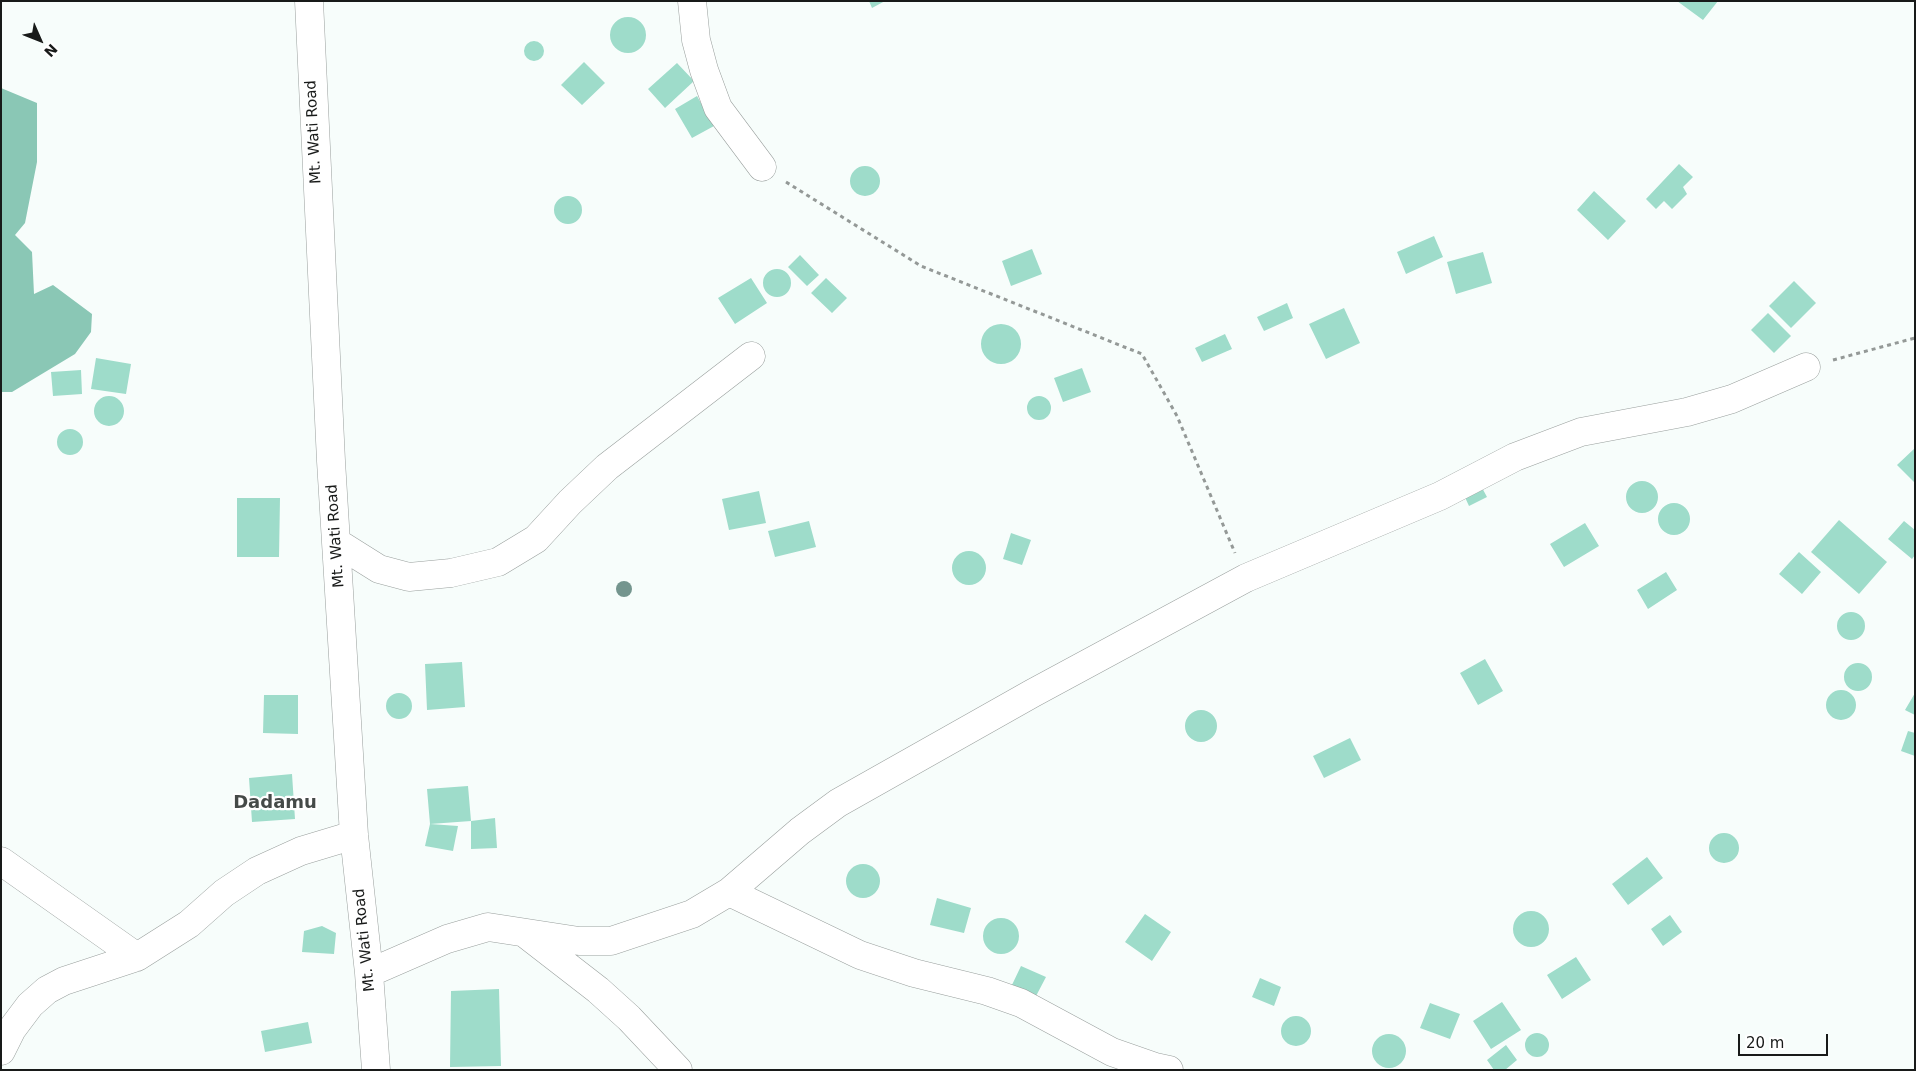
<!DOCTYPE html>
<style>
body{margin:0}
#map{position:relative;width:1916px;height:1071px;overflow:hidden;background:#f7fdfb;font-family:"DejaVu Sans",sans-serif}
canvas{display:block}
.frame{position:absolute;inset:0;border:2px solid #181a19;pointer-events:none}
.north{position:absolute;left:15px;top:15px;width:50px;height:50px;-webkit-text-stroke:4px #fff;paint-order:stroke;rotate:134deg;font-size:14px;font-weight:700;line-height:20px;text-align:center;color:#181a19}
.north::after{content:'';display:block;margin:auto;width:18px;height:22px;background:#181a19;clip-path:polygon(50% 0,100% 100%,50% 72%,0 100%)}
.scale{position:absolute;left:1738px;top:1034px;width:90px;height:22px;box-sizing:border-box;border:2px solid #181a19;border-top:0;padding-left:6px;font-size:15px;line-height:18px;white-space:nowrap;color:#181a19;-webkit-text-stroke:4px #fff;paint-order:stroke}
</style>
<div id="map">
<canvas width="1916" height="1071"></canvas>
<div class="frame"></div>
<div class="north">N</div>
<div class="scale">20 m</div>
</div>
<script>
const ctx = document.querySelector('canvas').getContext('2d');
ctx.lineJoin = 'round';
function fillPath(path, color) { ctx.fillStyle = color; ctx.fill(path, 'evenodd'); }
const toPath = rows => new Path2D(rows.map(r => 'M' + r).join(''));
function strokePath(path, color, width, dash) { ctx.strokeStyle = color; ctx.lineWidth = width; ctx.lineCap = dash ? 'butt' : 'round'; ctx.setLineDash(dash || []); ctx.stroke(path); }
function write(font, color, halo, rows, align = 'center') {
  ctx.font = font + ' "DejaVu Sans",sans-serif'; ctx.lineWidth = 4.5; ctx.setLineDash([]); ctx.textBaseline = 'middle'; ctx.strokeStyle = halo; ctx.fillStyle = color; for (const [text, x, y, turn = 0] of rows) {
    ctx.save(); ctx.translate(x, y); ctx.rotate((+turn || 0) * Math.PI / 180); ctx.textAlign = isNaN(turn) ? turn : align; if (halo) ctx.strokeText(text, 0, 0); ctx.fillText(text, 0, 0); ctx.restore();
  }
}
const forest = toPath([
 [1,88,37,103,37,162,25,223,15,235,32,252,34,294,53,285,92,314,91,332,75,354,12,392,1,392]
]);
const building = toPath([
 [869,1,885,1,872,8],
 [1677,1,1718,1,1703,20],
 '610 35a18 18 0 1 1 36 0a18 18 0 1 1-36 0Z',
 '524 51a10 10 0 1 1 20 0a10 10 0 1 1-20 0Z',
 [584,62,605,83,582,105,561,85],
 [677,63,694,81,665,108,648,89],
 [697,96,714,126,692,138,675,109],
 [1679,164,1693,177,1683,187,1687,194,1672,209,1664,201,1656,209,1646,199],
 '850 181a15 15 0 1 1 30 0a15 15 0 1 1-30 0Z',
 [1594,191,1626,221,1608,240,1577,210],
 '554 210a14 14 0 1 1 28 0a14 14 0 1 1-28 0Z',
 [1434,236,1443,257,1406,274,1397,252],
 [1032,249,1042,274,1011,286,1002,261],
 [1483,252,1492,283,1456,294,1447,262],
 [800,255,819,275,807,286,788,267],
 '763 283a14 14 0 1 1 28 0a14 14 0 1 1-28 0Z',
 [751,278,767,303,735,324,718,298],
 [826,278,847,298,832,313,811,293],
 [1794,281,1816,303,1791,328,1769,306],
 [1287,303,1293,318,1264,331,1257,317],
 [1344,308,1360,343,1326,359,1309,324],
 [1768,313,1791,336,1774,353,1751,330],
 '981 344a20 20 0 1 1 40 0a20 20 0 1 1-40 0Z',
 [1225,334,1232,349,1202,362,1195,348],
 [96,358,131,364,126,394,91,389],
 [1082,368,1091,392,1063,402,1054,378],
 [81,370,82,394,53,396,51,372],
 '1027 408a12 12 0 1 1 24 0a12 12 0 1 1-24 0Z',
 '94 411a15 15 0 1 1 30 0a15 15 0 1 1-30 0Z',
 '57 442a13 13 0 1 1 26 0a13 13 0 1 1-26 0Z',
 [1915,448,1915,483,1897,465],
 '1626 497a16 16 0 1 1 32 0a16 16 0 1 1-32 0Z',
 [1480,484,1487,497,1469,506,1463,493],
 [759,491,766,523,729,530,722,499],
 [237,498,280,498,279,557,237,557],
 '1658 519a16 16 0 1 1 32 0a16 16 0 1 1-32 0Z',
 [1839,520,1887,562,1859,594,1811,552],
 [809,521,816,547,775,557,768,531],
 [1904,521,1915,530,1915,555,1912,559,1888,539],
 [1585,523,1599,546,1564,567,1550,544],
 [1011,533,1031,540,1022,565,1003,559],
 '952 568a17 17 0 1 1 34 0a17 17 0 1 1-34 0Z',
 [1799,552,1821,572,1802,594,1779,574],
 [1666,572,1677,590,1648,609,1637,590],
 '1837 626a14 14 0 1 1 28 0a14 14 0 1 1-28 0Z',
 [1485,659,1503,691,1478,705,1460,673],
 [462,662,465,707,427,710,425,664],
 '1844 677a14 14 0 1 1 28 0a14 14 0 1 1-28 0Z',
 '1826 705a15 15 0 1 1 30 0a15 15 0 1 1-30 0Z',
 [1915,693,1915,715,1905,710],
 '386 706a13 13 0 1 1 26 0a13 13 0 1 1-26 0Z',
 [264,695,298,695,298,734,263,733],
 '1185 726a16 16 0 1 1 32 0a16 16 0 1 1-32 0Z',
 [1908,731,1915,733,1915,756,1901,751],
 [1350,738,1361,760,1324,778,1313,756],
 [292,774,295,819,252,822,249,778],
 [468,786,471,821,430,824,427,789],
 [495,818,497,848,471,849,471,821],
 [430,824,458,826,453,851,425,846],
 '1709 848a15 15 0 1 1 30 0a15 15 0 1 1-30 0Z',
 [1647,857,1663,878,1628,905,1612,884],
 '846 881a17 17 0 1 1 34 0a17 17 0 1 1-34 0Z',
 [937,898,971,908,964,933,930,925],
 '1513 929a18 18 0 1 1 36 0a18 18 0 1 1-36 0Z',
 [1145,914,1171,932,1152,961,1125,942],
 [1670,915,1682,932,1663,946,1651,929],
 '983 936a18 18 0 1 1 36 0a18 18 0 1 1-36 0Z',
 [322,926,336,933,334,954,302,952,304,931],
 [1576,957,1591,980,1562,999,1547,975],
 [1021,966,1046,977,1035,998,1011,987],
 [1260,978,1281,987,1274,1006,1252,997],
 [499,989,501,1066,450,1067,451,991],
 [1502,1002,1521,1030,1491,1049,1473,1021],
 [1430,1003,1460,1014,1450,1039,1420,1028],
 '1281 1031a15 15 0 1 1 30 0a15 15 0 1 1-30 0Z',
 [308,1022,312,1043,265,1052,261,1031],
 '1525 1045a12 12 0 1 1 24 0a12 12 0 1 1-24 0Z',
 '1372 1051a17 17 0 1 1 34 0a17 17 0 1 1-34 0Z',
 [1506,1045,1517,1060,1505,1070,1494,1070,1487,1060]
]);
const path = toPath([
 [786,182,921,266,1142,354,1177,416,1235,553],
 [1833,360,1915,338]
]);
const minor = toPath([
 [309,1,331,461,354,835,369,973,376,1070],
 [692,1,696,40,704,70,718,108,762,167],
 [336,542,379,569,409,577,451,573,498,562,536,539,570,502,607,467,751,356],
 [1,861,137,957,189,924,224,893,257,871,301,851,354,835],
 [729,892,860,955,914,973,987,991,1021,1003,1112,1052,1155,1067,1169,1070],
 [527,935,598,990,629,1018,678,1070],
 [369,973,447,939,488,927,579,941,611,941,692,914,729,892,800,831,838,803,1033,693,1246,578,1440,496,1515,457,1581,432,1687,412,1732,399,1806,367],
 [1,1051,12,1029,30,1005,47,990,64,981,137,957]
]);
const trees = [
 [624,589]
];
const streetNames = [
 ["Mt. Wati Road",314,132,-93],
 ["Mt. Wati Road",336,536,-94],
 ["Mt. Wati Road",365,940,-96]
];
const quarterNames = [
 ["Dadamu",275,803]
];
fillPath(forest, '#8ac7b5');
fillPath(building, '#9edcca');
strokePath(minor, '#999f9d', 29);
strokePath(path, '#949997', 3, [4, 4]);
strokePath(minor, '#fff', 28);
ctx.fillStyle = '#74958e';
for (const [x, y] of trees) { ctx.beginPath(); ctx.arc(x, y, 8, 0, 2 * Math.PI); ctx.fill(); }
write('15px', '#181a19', '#fff', streetNames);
write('bold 18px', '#454a48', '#fff', quarterNames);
</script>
